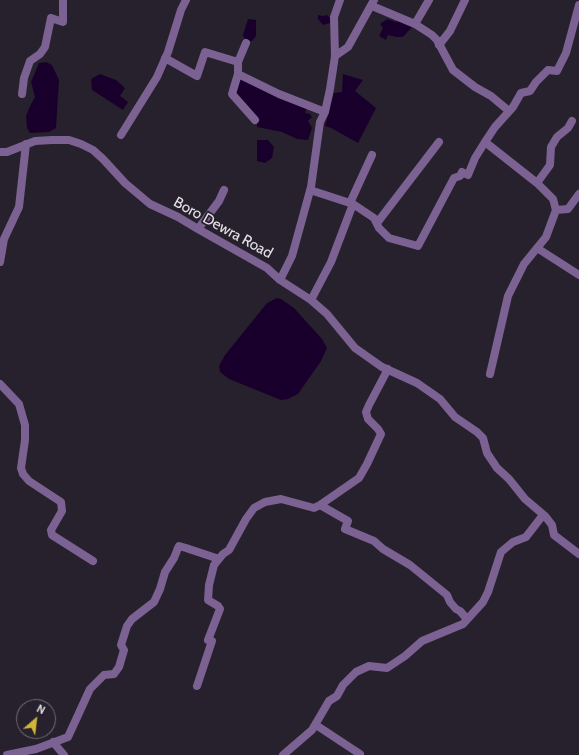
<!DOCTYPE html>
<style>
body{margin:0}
#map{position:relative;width:579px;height:755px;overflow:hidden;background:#27212d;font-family:Cabin,sans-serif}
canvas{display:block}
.north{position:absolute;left:16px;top:699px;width:40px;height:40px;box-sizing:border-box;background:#27212d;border:1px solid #736d78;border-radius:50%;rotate:28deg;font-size:11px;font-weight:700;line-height:16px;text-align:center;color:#e4e0e8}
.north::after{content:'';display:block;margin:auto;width:14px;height:18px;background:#d1b736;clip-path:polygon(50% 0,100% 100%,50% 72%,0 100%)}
</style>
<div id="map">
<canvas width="579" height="755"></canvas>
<div class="north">N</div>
</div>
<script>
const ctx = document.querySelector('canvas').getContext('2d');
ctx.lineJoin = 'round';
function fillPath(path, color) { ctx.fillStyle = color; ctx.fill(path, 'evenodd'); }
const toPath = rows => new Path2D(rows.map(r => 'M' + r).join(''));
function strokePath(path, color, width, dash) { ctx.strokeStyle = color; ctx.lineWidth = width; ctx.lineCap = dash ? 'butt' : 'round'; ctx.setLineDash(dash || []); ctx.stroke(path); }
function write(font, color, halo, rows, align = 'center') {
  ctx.font = font + ' Cabin,sans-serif'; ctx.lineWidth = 3.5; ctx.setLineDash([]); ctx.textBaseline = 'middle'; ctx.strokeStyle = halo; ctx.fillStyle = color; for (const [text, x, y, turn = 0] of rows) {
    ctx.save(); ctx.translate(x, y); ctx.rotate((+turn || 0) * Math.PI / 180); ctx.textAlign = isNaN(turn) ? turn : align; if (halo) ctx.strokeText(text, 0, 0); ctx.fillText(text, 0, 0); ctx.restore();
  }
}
const water = toPath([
 [318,15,323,16,327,15,331,19,330,23,323,25,318,19],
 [248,19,256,20,256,36,252,41,245,41,243,35],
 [387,19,396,22,401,20,412,27,403,37,396,37,388,35,386,40,379,36,383,28,380,24],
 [46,62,52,65,59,80,56,128,49,132,30,133,27,128,26,116,30,106,35,97,31,82,39,63],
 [100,74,116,80,125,88,120,96,128,102,123,110,92,90,91,79],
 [343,74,363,80,355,91,376,108,358,143,331,128,325,126,334,93,342,92],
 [238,76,307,107,305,113,310,114,312,117,308,121,312,128,308,140,297,139,282,132,257,127,257,119,234,94],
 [257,140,268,140,274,147,272,158,265,163,257,161],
 [277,298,281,299,294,308,322,339,327,348,321,361,298,394,288,399,281,400,229,379,220,372,219,366,225,355,267,303]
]);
const minor = toPath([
 [372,6,415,24,432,35,437,40,453,70,475,87,491,96,509,111],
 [415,24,429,0],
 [439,45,450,31,465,0],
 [335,56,348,47,374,0],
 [165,58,197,76,205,52,238,62,238,74],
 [238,62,246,43],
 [22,94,24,78,30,61,40,54,45,47,51,18,63,22,63,0],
 [255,120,232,94,238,74,279,94,325,112],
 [121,135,157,77,168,52,181,10,186,0],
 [0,152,7,152,35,141,52,140,69,140,81,144,93,150,103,159,125,183,150,204,178,217,198,229,267,268,280,280,311,300,327,314,355,348,382,367,417,383,440,399,455,417,477,432,483,438,487,453,497,468,509,479,525,499,545,516,552,525,554,535,579,554],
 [537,183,550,165,551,147,557,137,568,128,572,121],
 [310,190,353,204,331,262,311,300],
 [350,203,372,155],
 [353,204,374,218,379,228,389,238,418,246,454,178,460,176,462,172,468,175,475,158,485,142],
 [556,210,568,209,579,194],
 [377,223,439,142],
 [198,229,219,201,224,190],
 [537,248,579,275],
 [0,262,4,239,19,207,26,144],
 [280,280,292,256,311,187,320,122,325,112,330,89,335,56,334,17,340,0],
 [490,374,508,296,524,264,546,237,556,210,553,199,537,183,485,142,495,127,513,107,521,93,530,91,536,82,548,70,557,71,566,53,579,5],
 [0,384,19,404,25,425,25,440,21,468,23,474,29,481,61,502,62,511,51,530,52,535,93,561],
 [320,505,359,478,367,464,381,434,378,429,368,419,366,412,369,405,388,369],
 [197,686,212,641,208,640,220,609,218,606,208,600,209,585,214,565,223,554,229,550,246,519,254,508,265,502,281,499,314,508,320,505,348,521,345,529,374,541,383,549,410,565,447,595,450,602,456,609,460,611,467,619],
 [316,725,360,754],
 [53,742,64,755],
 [7,755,36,749,68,737,90,689,104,675,114,674,119,667,124,650,121,645,127,626,132,619,154,602,160,589,165,572,174,558,178,548,179,546,186,548,219,559],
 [283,755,312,730,329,701,337,696,343,685,356,672,369,666,387,668,405,656,422,641,463,624,483,602,488,592,501,552,513,542,526,537,543,515]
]);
const streetNames = [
 ["Boro Dewra Road",223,228,29]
];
fillPath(water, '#19002c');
strokePath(minor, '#7b6293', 8);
write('15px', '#e4e0e8', '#27212d', streetNames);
</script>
